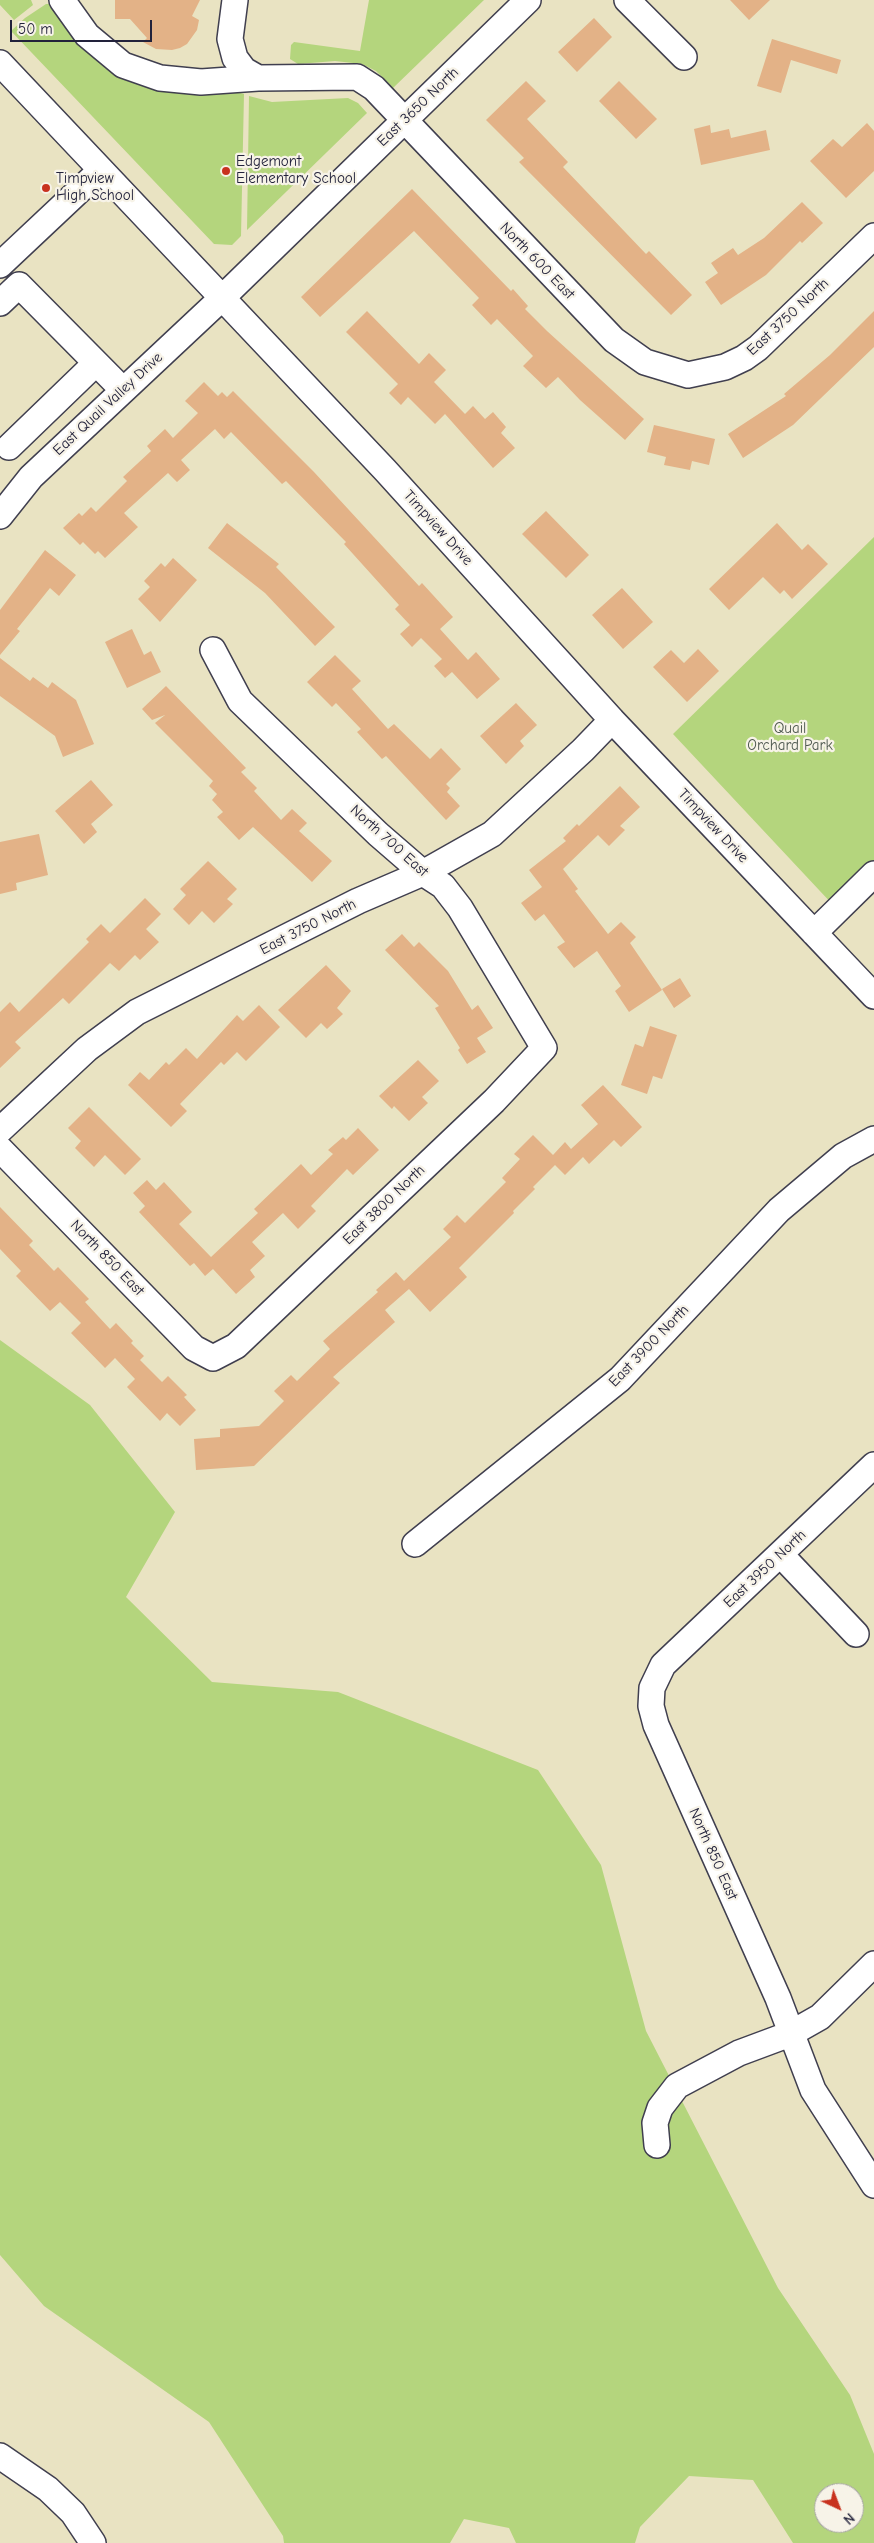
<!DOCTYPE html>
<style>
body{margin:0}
#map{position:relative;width:874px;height:2543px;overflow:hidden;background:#e9e3c2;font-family:"Comic Neue",sans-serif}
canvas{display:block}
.north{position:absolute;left:814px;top:2483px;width:50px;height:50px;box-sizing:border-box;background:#f7f3e8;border:1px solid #a29fa3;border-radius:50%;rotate:137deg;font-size:14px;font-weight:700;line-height:20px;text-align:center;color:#22223b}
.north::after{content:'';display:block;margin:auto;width:18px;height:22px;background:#c8321e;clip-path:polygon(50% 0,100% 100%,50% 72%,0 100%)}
.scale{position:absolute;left:10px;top:20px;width:142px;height:22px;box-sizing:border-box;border:2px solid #22223b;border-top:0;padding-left:6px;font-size:15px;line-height:18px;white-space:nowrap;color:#22223b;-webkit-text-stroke:4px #f7f3e8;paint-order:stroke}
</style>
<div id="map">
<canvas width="874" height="2543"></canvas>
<div class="north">N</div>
<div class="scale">50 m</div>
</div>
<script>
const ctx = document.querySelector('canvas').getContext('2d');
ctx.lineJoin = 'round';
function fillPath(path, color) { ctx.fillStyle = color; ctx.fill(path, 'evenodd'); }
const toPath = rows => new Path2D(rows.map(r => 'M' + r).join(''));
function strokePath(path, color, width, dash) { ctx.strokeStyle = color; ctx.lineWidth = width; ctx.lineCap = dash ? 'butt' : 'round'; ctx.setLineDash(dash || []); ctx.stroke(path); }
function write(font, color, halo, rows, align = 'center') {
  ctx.font = font + ' "Comic Neue",sans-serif'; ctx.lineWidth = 4.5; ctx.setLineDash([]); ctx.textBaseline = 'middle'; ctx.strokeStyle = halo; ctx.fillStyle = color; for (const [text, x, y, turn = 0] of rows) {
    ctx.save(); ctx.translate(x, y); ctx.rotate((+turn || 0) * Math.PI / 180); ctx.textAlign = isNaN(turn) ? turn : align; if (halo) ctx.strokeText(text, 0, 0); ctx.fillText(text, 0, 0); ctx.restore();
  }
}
const green = toPath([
 [0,0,31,0,33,5,14,20,0,5],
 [369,0,484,0,393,88,376,71,362,64,335,61,298,64,290,59,291,45,294,42,360,51],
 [46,4,50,4,61,20,89,51,244,94,241,236,232,245,214,244,11,31,25,18],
 [249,96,272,102,348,98,358,103,367,113,247,230],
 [874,537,874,866,834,906,673,734],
 [0,1340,90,1405,175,1512,126,1597,212,1682,338,1692,538,1770,601,1865,646,2031,778,2288,850,2395,874,2454,874,2543,793,2543,753,2480,689,2476,640,2527,635,2543,516,2543,509,2528,464,2519,450,2543,284,2543,283,2536,209,2422,44,2306,0,2255],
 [824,2493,854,2493,854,2523,824,2523]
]);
const building = toPath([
 [115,0,200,0,192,16,199,20,197,30,187,44,180,48,172,50,156,49,143,42,147,38,130,19,115,19],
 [730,0,770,0,749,20],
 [594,18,612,37,577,72,558,52],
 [772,39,841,60,837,74,791,60,781,93,757,86],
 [526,81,546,101,527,119,568,162,563,167,646,254,649,251,692,295,671,315,519,162,524,158,486,120],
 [619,81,657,119,636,139,599,101],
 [867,123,874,131,874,171,846,198,810,161,833,139,842,147],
 [710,125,711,133,729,129,731,138,766,130,770,150,701,165,694,129],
 [412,189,511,291,513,289,528,306,525,309,547,331,644,419,625,440,580,400,558,377,546,388,523,366,533,356,497,319,491,325,472,305,479,298,414,231,320,317,301,297],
 [802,202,823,223,802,243,800,241,766,275,721,305,705,282,718,273,711,263,733,248,738,255,764,238],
 [367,311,419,364,429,353,446,370,434,382,465,414,473,406,485,419,493,412,506,427,501,433,515,448,493,468,445,414,435,424,408,397,401,405,389,393,398,384,346,332],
 [874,311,874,347,793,425,743,458,728,434,786,396,784,394,830,355],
 [204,382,218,396,222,392,227,397,233,391,314,472,419,586,422,583,453,617,440,629,468,660,476,652,500,679,477,699,452,672,445,678,434,666,442,659,421,638,412,647,400,634,410,625,395,609,399,605,344,544,346,542,286,481,282,484,231,432,224,439,215,429,181,460,190,470,177,482,168,473,124,513,138,527,105,558,98,551,95,554,83,542,80,545,63,528,79,513,82,516,91,507,96,512,127,481,123,477,151,451,147,446,165,429,173,438,198,413,185,401],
 [654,425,715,439,709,465,692,461,690,470,664,465,666,457,647,452],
 [546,511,589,555,566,578,522,534],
 [227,523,279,564,276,567,335,627,315,646,265,593,208,548],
 [777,523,802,550,808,544,828,564,792,599,784,590,780,594,763,577,729,610,709,589],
 [45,550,76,575,59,596,50,588,17,629,20,631,0,655,0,610],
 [173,558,197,580,160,622,138,599,150,587,144,581,161,563,165,567],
 [622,588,653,622,623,649,592,615],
 [132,629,144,655,151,651,161,672,127,688,105,642],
 [698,649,719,671,687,702,653,667,671,650,684,663],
 [335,655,361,681,352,689,388,729,394,724,430,759,441,748,461,769,446,784,450,788,447,792,460,806,446,820,386,756,382,759,357,732,361,729,336,703,332,707,307,682],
 [0,658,30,681,33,677,48,688,52,682,76,700,94,744,63,757,55,736,0,696],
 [166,686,246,768,241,772,257,788,254,791,281,820,292,809,307,823,299,831,332,861,312,882,253,827,239,840,217,817,223,812,212,800,217,794,209,786,213,781,155,723,165,715,152,720,142,709],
 [516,703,537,725,520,741,524,746,506,764,480,736],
 [91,780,113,805,91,824,97,832,84,844,55,811],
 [620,786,640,807,620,826,625,830,609,846,598,835,563,869,578,889,575,891,608,934,621,922,636,937,630,943,662,990,629,1012,615,991,621,986,597,951,574,968,557,947,565,942,544,914,535,921,521,903,542,887,529,870,566,841,563,838,577,824,579,826],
 [39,834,48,875,16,883,17,890,0,894,0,842],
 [208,861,237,889,227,899,233,904,214,923,202,911,189,925,173,909,186,895,180,889],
 [145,898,161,914,146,929,159,942,140,960,135,955,119,971,110,963,69,1004,63,998,15,1042,21,1048,0,1068,0,1012,10,1002,19,1012,89,942,86,939,101,924,110,933],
 [402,934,414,947,419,942,448,971,472,1010,478,1005,493,1028,477,1038,486,1052,467,1064,458,1050,460,1048,435,1008,439,1006,385,950],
 [326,965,351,991,337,1008,343,1014,327,1029,321,1023,306,1038,278,1010],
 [680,978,691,996,674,1008,662,989],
 [259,1005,280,1027,246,1061,237,1052,224,1065,221,1062,180,1104,187,1111,171,1127,128,1085,140,1072,149,1080,166,1062,169,1065,186,1048,197,1059,237,1015,243,1021],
 [650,1026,677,1035,662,1079,653,1076,647,1094,621,1085,635,1044,643,1047],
 [418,1060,439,1081,422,1097,428,1103,409,1121,394,1106,392,1109,379,1096],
 [603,1085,642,1127,621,1147,614,1140,589,1164,583,1157,565,1175,555,1165,533,1187,535,1189,513,1211,514,1213,459,1268,467,1277,430,1312,409,1289,385,1310,395,1322,333,1377,340,1383,254,1466,196,1470,194,1439,220,1437,220,1429,259,1426,284,1401,274,1391,291,1375,297,1381,330,1349,323,1341,378,1292,376,1290,396,1272,404,1281,451,1237,443,1229,457,1215,465,1223,506,1182,502,1178,520,1159,514,1154,533,1135,553,1155,565,1142,571,1149,598,1124,581,1105],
 [89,1107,141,1159,125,1175,105,1155,94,1167,75,1148,81,1141,68,1128],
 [358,1128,379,1150,353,1175,347,1169,311,1206,316,1211,298,1229,283,1213,252,1242,265,1256,250,1270,255,1277,236,1294,213,1269,205,1276,194,1263,190,1266,139,1212,145,1206,133,1193,147,1180,156,1190,164,1182,192,1212,179,1224,211,1257,258,1213,254,1209,301,1164,311,1175,333,1154,328,1150,343,1137,346,1140],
 [0,1207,33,1241,29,1245,54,1271,58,1267,89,1299,85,1302,110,1329,116,1323,133,1341,131,1343,144,1356,140,1360,162,1382,168,1376,187,1395,184,1397,196,1410,180,1426,167,1413,160,1421,127,1387,135,1379,115,1358,105,1368,71,1333,81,1323,60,1302,50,1311,16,1276,21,1271,0,1249]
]);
const minor = toPath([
 [62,0,87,35,123,65,160,78,201,82,258,78,357,77,374,88,614,340,645,362,688,375,725,367,744,358,758,348,874,236],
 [235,0,230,39,235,58,244,70,258,78],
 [627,0,684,57],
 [0,63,385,470,612,720,874,996],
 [0,265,101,170],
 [0,303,19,285,123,390],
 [9,447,96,363],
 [0,516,31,477,222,298,528,0],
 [814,933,874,874],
 [0,1130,87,1049,137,1012,358,901,423,873,492,834,583,750,612,720],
 [0,1149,194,1348,213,1358,236,1346,494,1101,544,1048,460,908,443,886,423,873,378,834,240,701,213,650],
 [874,1465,663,1665,652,1688,651,1706,656,1725,778,1998,813,2090,874,2185],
 [415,1544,620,1379,779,1210,843,1156,874,1139],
 [781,1555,856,1634],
 [657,2145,655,2123,660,2108,677,2086,739,2053,790,2034,820,2017,874,1964],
 [0,2456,48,2489,73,2513,93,2543]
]);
const markers = [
 [226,171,5,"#c8321e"],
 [46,188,5,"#c8321e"]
];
const streetNames = [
 ["East 3650 North",418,107,-44],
 ["North 600 East",537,261,46],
 ["East 3750 North",788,317,-43],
 ["East Quail Valley Drive",108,404,-43],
 ["Timpview Drive",438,528,48],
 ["Timpview Drive",713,826,47],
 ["North 700 East",389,841,42],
 ["East 3750 North",308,927,-27],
 ["East 3800 North",384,1205,-44],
 ["North 850 East",107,1258,46],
 ["East 3900 North",649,1346,-46],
 ["East 3950 North",765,1569,-43],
 ["North 850 East",713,1854,66]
];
const poiNames = [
 ["Edgemont",236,162],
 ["Elementary School",236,179],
 ["Timpview",56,179],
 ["High School",56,196]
];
const parkNames = [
 ["Quail",790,729],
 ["Orchard Park",790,746]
];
fillPath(green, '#b4d57d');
fillPath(building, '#e3b287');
strokePath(minor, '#403f4f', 28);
strokePath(minor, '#fff', 25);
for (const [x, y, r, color] of markers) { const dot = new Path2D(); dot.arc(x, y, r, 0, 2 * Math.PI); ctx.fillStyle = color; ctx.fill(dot); strokePath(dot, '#f7f3e8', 2); }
write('15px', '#22223b', '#f7f3e8', streetNames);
write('15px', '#22223b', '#f7f3e8', poiNames, 'left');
write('15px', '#4e584f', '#f7f3e8', parkNames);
</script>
